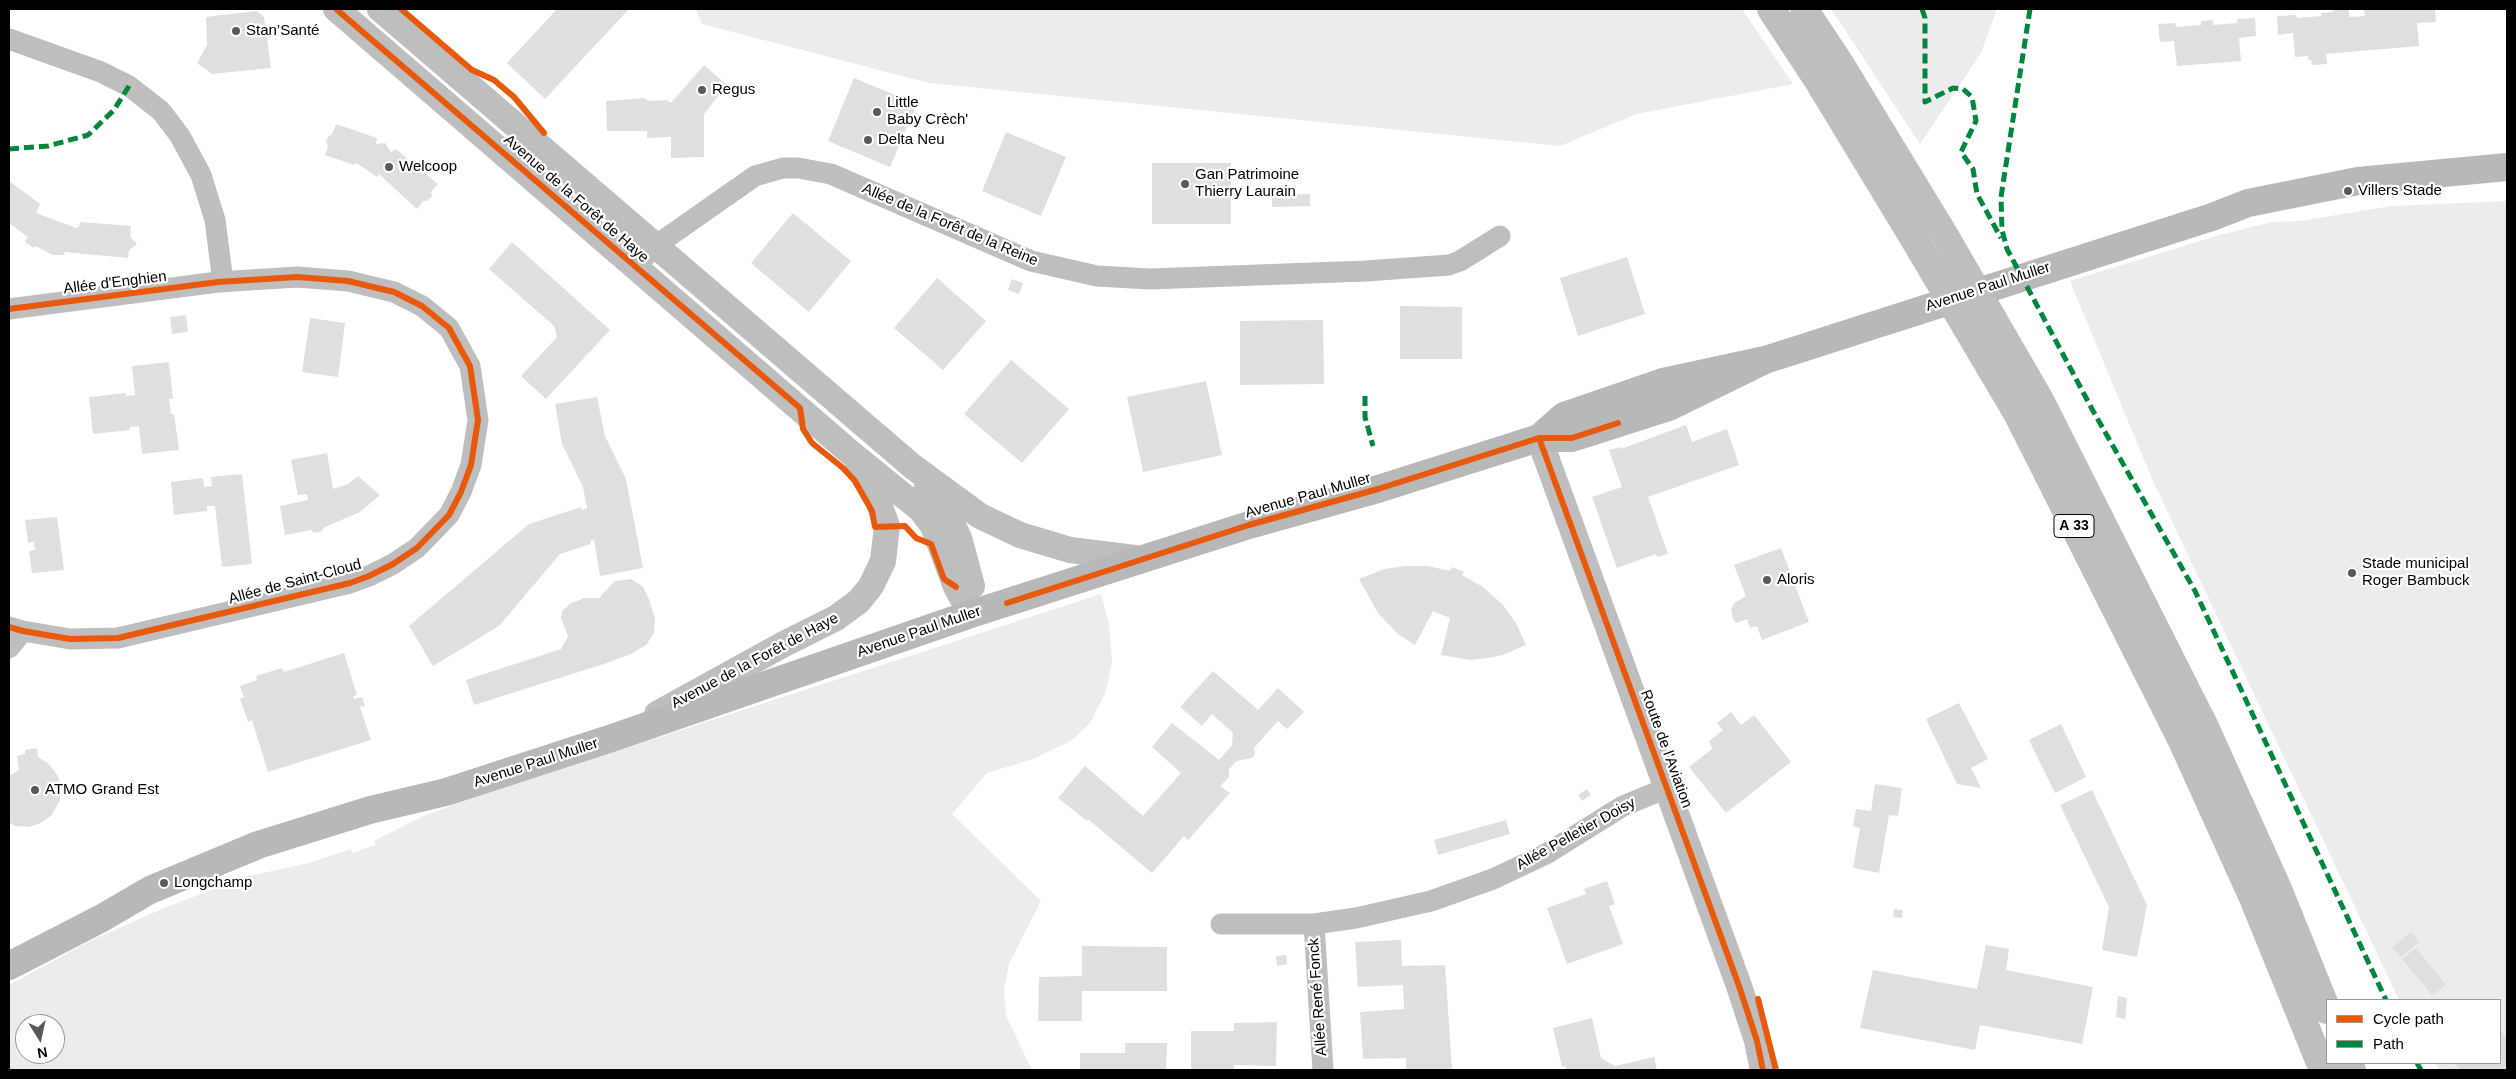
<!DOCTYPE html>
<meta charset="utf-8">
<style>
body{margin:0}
#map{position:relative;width:2516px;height:1079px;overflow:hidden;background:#fff;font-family:Helvetica,sans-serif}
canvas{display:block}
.frame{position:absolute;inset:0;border:10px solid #000;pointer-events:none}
.legend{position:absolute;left:2326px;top:999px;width:175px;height:65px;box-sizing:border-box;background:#fff;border:1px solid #999;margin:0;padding:6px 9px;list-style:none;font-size:15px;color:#000}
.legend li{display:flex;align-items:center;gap:10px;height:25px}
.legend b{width:25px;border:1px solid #999}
.north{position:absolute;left:15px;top:1014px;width:50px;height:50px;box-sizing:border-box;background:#fff;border:1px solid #999;border-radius:50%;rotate:170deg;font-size:14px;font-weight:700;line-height:20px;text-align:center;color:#000}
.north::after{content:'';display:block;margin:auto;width:18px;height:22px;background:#595959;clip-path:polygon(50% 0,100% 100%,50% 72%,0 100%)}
</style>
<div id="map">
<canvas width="2516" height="1079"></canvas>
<div class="frame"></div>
<ul class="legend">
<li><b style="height:6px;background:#e8590c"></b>Cycle path</li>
<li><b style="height:6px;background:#00873e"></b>Path</li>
</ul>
<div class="north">N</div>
</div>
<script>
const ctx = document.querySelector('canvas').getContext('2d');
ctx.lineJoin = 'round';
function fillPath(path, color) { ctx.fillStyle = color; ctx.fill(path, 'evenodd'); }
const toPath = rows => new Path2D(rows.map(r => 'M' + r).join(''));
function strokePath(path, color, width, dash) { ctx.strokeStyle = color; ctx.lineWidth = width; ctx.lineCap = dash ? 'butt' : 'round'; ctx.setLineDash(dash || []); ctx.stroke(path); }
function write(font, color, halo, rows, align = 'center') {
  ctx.font = font + ' Helvetica,sans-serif'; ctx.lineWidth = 4.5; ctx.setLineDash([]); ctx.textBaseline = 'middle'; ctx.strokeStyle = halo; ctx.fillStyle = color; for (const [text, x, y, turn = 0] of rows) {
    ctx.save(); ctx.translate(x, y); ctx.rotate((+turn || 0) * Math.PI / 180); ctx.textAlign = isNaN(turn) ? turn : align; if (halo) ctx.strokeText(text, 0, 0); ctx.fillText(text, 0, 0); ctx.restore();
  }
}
const green = toPath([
 [696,9,1742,9,1793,84,1637,114,1560,146,929,83,702,24],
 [1831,9,1997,9,1981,53,1920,144],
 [2507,201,2507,1070,2440,1070,2434,1063,2500,1063,2500,1000,2399,1000,2152,479,2070,281,2216,236,2272,222,2300,221,2391,206],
 [1101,594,1109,624,1112,661,1106,692,1090,723,1071,741,1033,759,987,773,952,814,1041,901,1009,964,1004,990,1006,1016,1032,1070,9,1070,9,985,90,941,164,908,249,876,309,863,351,849,352,853,375,845,374,841,423,816,481,795],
 [25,1024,55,1024,55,1054,25,1054]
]);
const building = toPath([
 [557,9,629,9,545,99,507,63],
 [2333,9,2349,9,2349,17,2365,16,2364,9,2435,9,2436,22,2417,23,2419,46,2326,54,2327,64,2312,65,2311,60,2308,60,2308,56,2295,57,2293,33,2278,35,2277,16,2296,15,2297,18,2322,16,2321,13,2333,12],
 [257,11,264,17,271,68,212,74,197,63,207,45,206,17],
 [2255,18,2256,36,2239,38,2241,61,2177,66,2174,41,2160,42,2158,24,2175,23,2176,27,2201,25,2201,21,2213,20,2213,25,2237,23,2237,19],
 [704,65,727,85,704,114,704,157,671,158,671,137,647,138,647,131,607,131,606,101,645,98,648,101,667,100,671,103],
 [854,78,917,104,890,167,828,141],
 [336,124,377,138,376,144,385,143,391,152,396,149,438,184,431,192,432,196,427,201,423,201,417,209,379,174,377,177,361,166,356,163,354,165,325,155,328,146,326,142,328,137,332,134],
 [1006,132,1066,157,1041,216,982,191],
 [1152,163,1231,163,1231,224,1152,224],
 [9,181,40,204,36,213,76,228,79,227,80,222,131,226,130,237,137,244,129,250,128,258,64,252,65,255,53,255,35,246,34,248,25,242,28,237,9,223],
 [1310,194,1310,206,1272,207,1272,195],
 [793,213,851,261,809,312,751,263],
 [512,242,610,330,546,399,521,376,557,337,554,326,489,269],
 [1627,257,1645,314,1578,336,1560,278],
 [937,278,986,321,943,370,894,328],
 [1012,279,1023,283,1019,294,1008,290],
 [1400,306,1462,307,1462,359,1400,359],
 [186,315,188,332,172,334,170,317],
 [310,318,345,323,338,377,302,372],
 [1323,320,1324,384,1240,385,1240,321],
 [1011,360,1069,409,1022,463,964,414],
 [169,362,173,399,169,399,171,414,174,414,179,450,142,454,139,426,130,427,130,430,93,434,89,397,126,393,126,396,135,395,132,366],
 [1206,381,1222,455,1143,472,1127,397],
 [597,397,605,436,626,479,643,568,600,576,594,540,590,541,591,544,560,554,499,626,433,666,409,626,529,524,581,507,582,510,587,508,583,487,562,444,555,404],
 [1686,425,1692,442,1727,429,1739,465,1648,497,1668,554,1657,557,1656,554,1617,568,1592,497,1622,487,1609,450,1620,447,1621,449],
 [327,453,333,489,348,484,358,476,380,495,360,512,323,528,323,531,313,533,312,530,285,535,280,506,308,500,307,494,298,495,291,460],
 [242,474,252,564,222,567,215,506,207,506,207,511,174,515,171,482,203,478,204,487,212,486,211,477],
 [57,517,64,570,32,573,29,551,35,550,34,542,28,543,25,520],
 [1781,548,1809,622,1762,640,1757,626,1750,628,1747,619,1736,623,1733,619,1731,610,1734,603,1746,596,1734,565],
 [1405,566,1428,566,1450,571,1452,567,1464,572,1462,575,1483,587,1503,605,1516,623,1526,645,1503,655,1488,658,1470,660,1441,655,1450,618,1433,611,1415,645,1398,634,1378,613,1359,579,1384,569],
 [631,579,643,587,649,599,655,619,654,633,646,645,631,654,604,664,474,705,466,680,561,649,568,636,561,618,562,611,570,604,584,598,599,598,615,581],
 [344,653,357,695,353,696,354,699,362,697,365,706,360,707,371,740,268,772,252,720,248,722,240,699,244,697,240,686,257,680,256,676,282,668,284,672],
 [1213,671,1258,710,1278,688,1304,712,1287,729,1278,721,1254,748,1255,754,1252,758,1237,761,1229,769,1229,777,1220,786,1230,793,1188,840,1184,836,1152,873,1088,819,1087,821,1058,798,1085,766,1143,816,1181,773,1152,747,1172,723,1219,760,1232,745,1233,733,1212,714,1202,726,1180,707],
 [1959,703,1988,759,1971,768,1981,788,1957,784,1926,719],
 [1731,712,1741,725,1754,715,1791,762,1726,813,1689,767,1712,749,1709,741,1723,730,1717,723],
 [2061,724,2086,777,2055,793,2029,740],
 [37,748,38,757,49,764,58,776,61,787,60,800,52,815,41,823,29,827,15,826,9,822,9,776,19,770,17,756,25,754,25,750],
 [1875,784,1902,788,1898,816,1889,815,1879,873,1853,868,1860,828,1853,826,1856,809,1871,811],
 [1587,789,1591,795,1582,801,1578,795],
 [2092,790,2147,905,2137,957,2102,950,2109,907,2060,805],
 [1506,820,1510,834,1438,855,1434,840],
 [1607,881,1615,904,1609,906,1623,944,1567,964,1547,908,1586,894,1584,889],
 [1894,909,1903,910,1902,918,1893,917],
 [2411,932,2419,942,2401,957,2392,947],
 [1401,940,1402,966,1445,965,1452,1070,1406,1070,1406,1058,1363,1059,1360,1012,1404,1009,1403,985,1358,987,1355,942],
 [1986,945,2009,949,2006,970,2093,987,2082,1044,1980,1025,1975,1050,1860,1028,1873,970,1977,989],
 [1082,946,1167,947,1167,991,1082,991,1082,1021,1038,1021,1039,977,1082,976],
 [2416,948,2446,985,2432,995,2402,959],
 [1286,955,1287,964,1277,966,1276,956],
 [2118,996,2127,998,2125,1019,2116,1017],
 [1592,1018,1601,1058,1615,1066,1654,1057,1657,1070,1566,1070,1565,1066,1562,1067,1553,1028],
 [1277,1022,1276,1066,1234,1065,1234,1070,1191,1070,1191,1031,1234,1031,1234,1023],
 [2500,1030,2507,1039,2507,1070,2461,1070,2455,1063,2500,1063],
 [1125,1043,1167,1043,1166,1070,1080,1070,1080,1053,1125,1053]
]);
const minor = toPath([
 [9,39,101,72,129,86,161,111,180,136,201,175,215,220,223,282],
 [635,267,655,246,755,176,783,168,798,168,831,174,1031,261,1097,276,1150,279,1366,271,1449,265,1460,261,1500,236],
 [9,309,218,282,297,277,348,281,394,292,422,306,449,328,470,366,478,420,471,465,461,492,449,515,417,548,393,564,369,576,350,583,118,638,70,639,23,631,9,627],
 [9,648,23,631],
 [1221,924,1314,924,1356,918,1431,901,1493,879,1546,854,1623,806,1667,788],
 [1314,924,1323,1070]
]);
const tertiary = toPath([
 [336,9,852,454,921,510,933,526,956,587,971,614],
 [380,9,912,466,980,516,1020,535,1070,550,1143,559],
 [1539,438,1739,986,1757,1041,1763,1070],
 [927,487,949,517,959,538,972,586],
 [657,714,784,644,836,618,859,601,871,586,883,561,887,526,878,501,858,466]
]);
const secondary = toPath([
 [1539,438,1564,416,1663,382,1765,360,2212,217,2248,203,2358,181,2507,167],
 [9,966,102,918,150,890,258,845,370,810,446,792,612,738,971,614,1249,525,1378,489,1539,438,1572,438,1669,407,1765,360]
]);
const motorway = toPath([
 [1771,9,1817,79,1914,239,2017,413,2182,741,2253,898,2323,1070],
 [1804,9,1841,65,1945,236,2040,400,2205,727,2278,889,2327,1010],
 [2349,1063,2352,1070]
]);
const quiet = toPath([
 [1922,9,1925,18,1925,102,1953,88,1963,89,1972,97,1976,121,1961,152,1973,169,1977,194,2001,238],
 [2030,9,2001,197,2002,230,2007,249,2092,409,2195,591,2386,1000],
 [9,149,48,146,88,135,114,110,129,86],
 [1365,396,1365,417,1373,446],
 [2417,1063,2421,1070]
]);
const cycleway = toPath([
 [336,9,800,408,803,429,812,443,843,468,855,481,872,511,875,527,905,526,916,538,931,544,944,579,956,587],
 [401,9,472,70,494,80,514,97,544,133],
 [9,309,218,282,297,277,348,281,394,292,422,306,449,328,470,366,478,420,471,465,461,492,449,515,417,548,393,564,369,576,350,583,118,638,70,639,23,631,9,627],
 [1539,438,1739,986,1757,1041,1763,1070],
 [1007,603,1249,525,1378,489,1539,438,1572,438,1618,423],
 [1758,999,1776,1070]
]);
const markers = [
 [236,31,5,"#595959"],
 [702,90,5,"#595959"],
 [877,112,5,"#595959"],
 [868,140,5,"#595959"],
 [389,167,5,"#595959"],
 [1185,184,5,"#595959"],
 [2348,191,5,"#595959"],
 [2352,573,5,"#595959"],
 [1767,580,5,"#595959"],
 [35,790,5,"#595959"],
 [164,883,5,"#595959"]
];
const shields = [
 [2074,526,40]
];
const shieldNames = [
 ["A 33",2074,526]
];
const poiNames = [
 ["Stan’Santé",246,31],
 ["Regus",712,90],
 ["Little",887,103],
 ["Baby Crèch'",887,120],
 ["Delta Neu",878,140],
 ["Welcoop",399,167],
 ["Gan Patrimoine",1195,175],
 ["Thierry Laurain",1195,192],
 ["Villers Stade",2358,191],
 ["Stade municipal",2362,564],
 ["Roger Bambuck",2362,581],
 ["Aloris",1777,580],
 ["ATMO Grand Est",45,790],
 ["Longchamp",174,883]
];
const streetNames = [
 ["Avenue de la Forêt de Haye",576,199,41],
 ["Allée de la Forêt de la Reine",950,225,23],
 ["Allée d'Enghien",115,283,-7],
 ["Avenue Paul Muller",1988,287,-18],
 ["Avenue Paul Muller",1308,496,-16],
 ["Allée de Saint-Cloud",295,582,-15],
 ["Avenue Paul Muller",919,632,-19],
 ["Avenue de la Forêt de Haye",755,661,-28],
 ["Route de l'Aviation",1666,749,70],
 ["Avenue Paul Muller",536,763,-18],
 ["Allée Pelletier Doisy",1576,834,-29],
 ["Allée René Fonck",1318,997,-94]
];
fillPath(green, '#ececec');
fillPath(building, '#dfdfdf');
strokePath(minor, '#bebebe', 21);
strokePath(tertiary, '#bebebe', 26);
strokePath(secondary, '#b8b8b8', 28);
strokePath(motorway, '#bebebe', 28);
strokePath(quiet, '#00873e', 5, [10, 5]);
strokePath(cycleway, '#e8590c', 6);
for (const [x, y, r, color] of markers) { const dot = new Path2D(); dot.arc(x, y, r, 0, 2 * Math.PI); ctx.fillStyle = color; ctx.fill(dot); strokePath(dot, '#fff', 2); }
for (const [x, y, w] of shields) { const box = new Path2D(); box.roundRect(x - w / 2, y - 11.5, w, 23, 4); ctx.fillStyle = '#fff'; ctx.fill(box); strokePath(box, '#000', 1); }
write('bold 14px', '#000', null, shieldNames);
write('15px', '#000', '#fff', poiNames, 'left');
write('15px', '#000', '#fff', streetNames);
</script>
